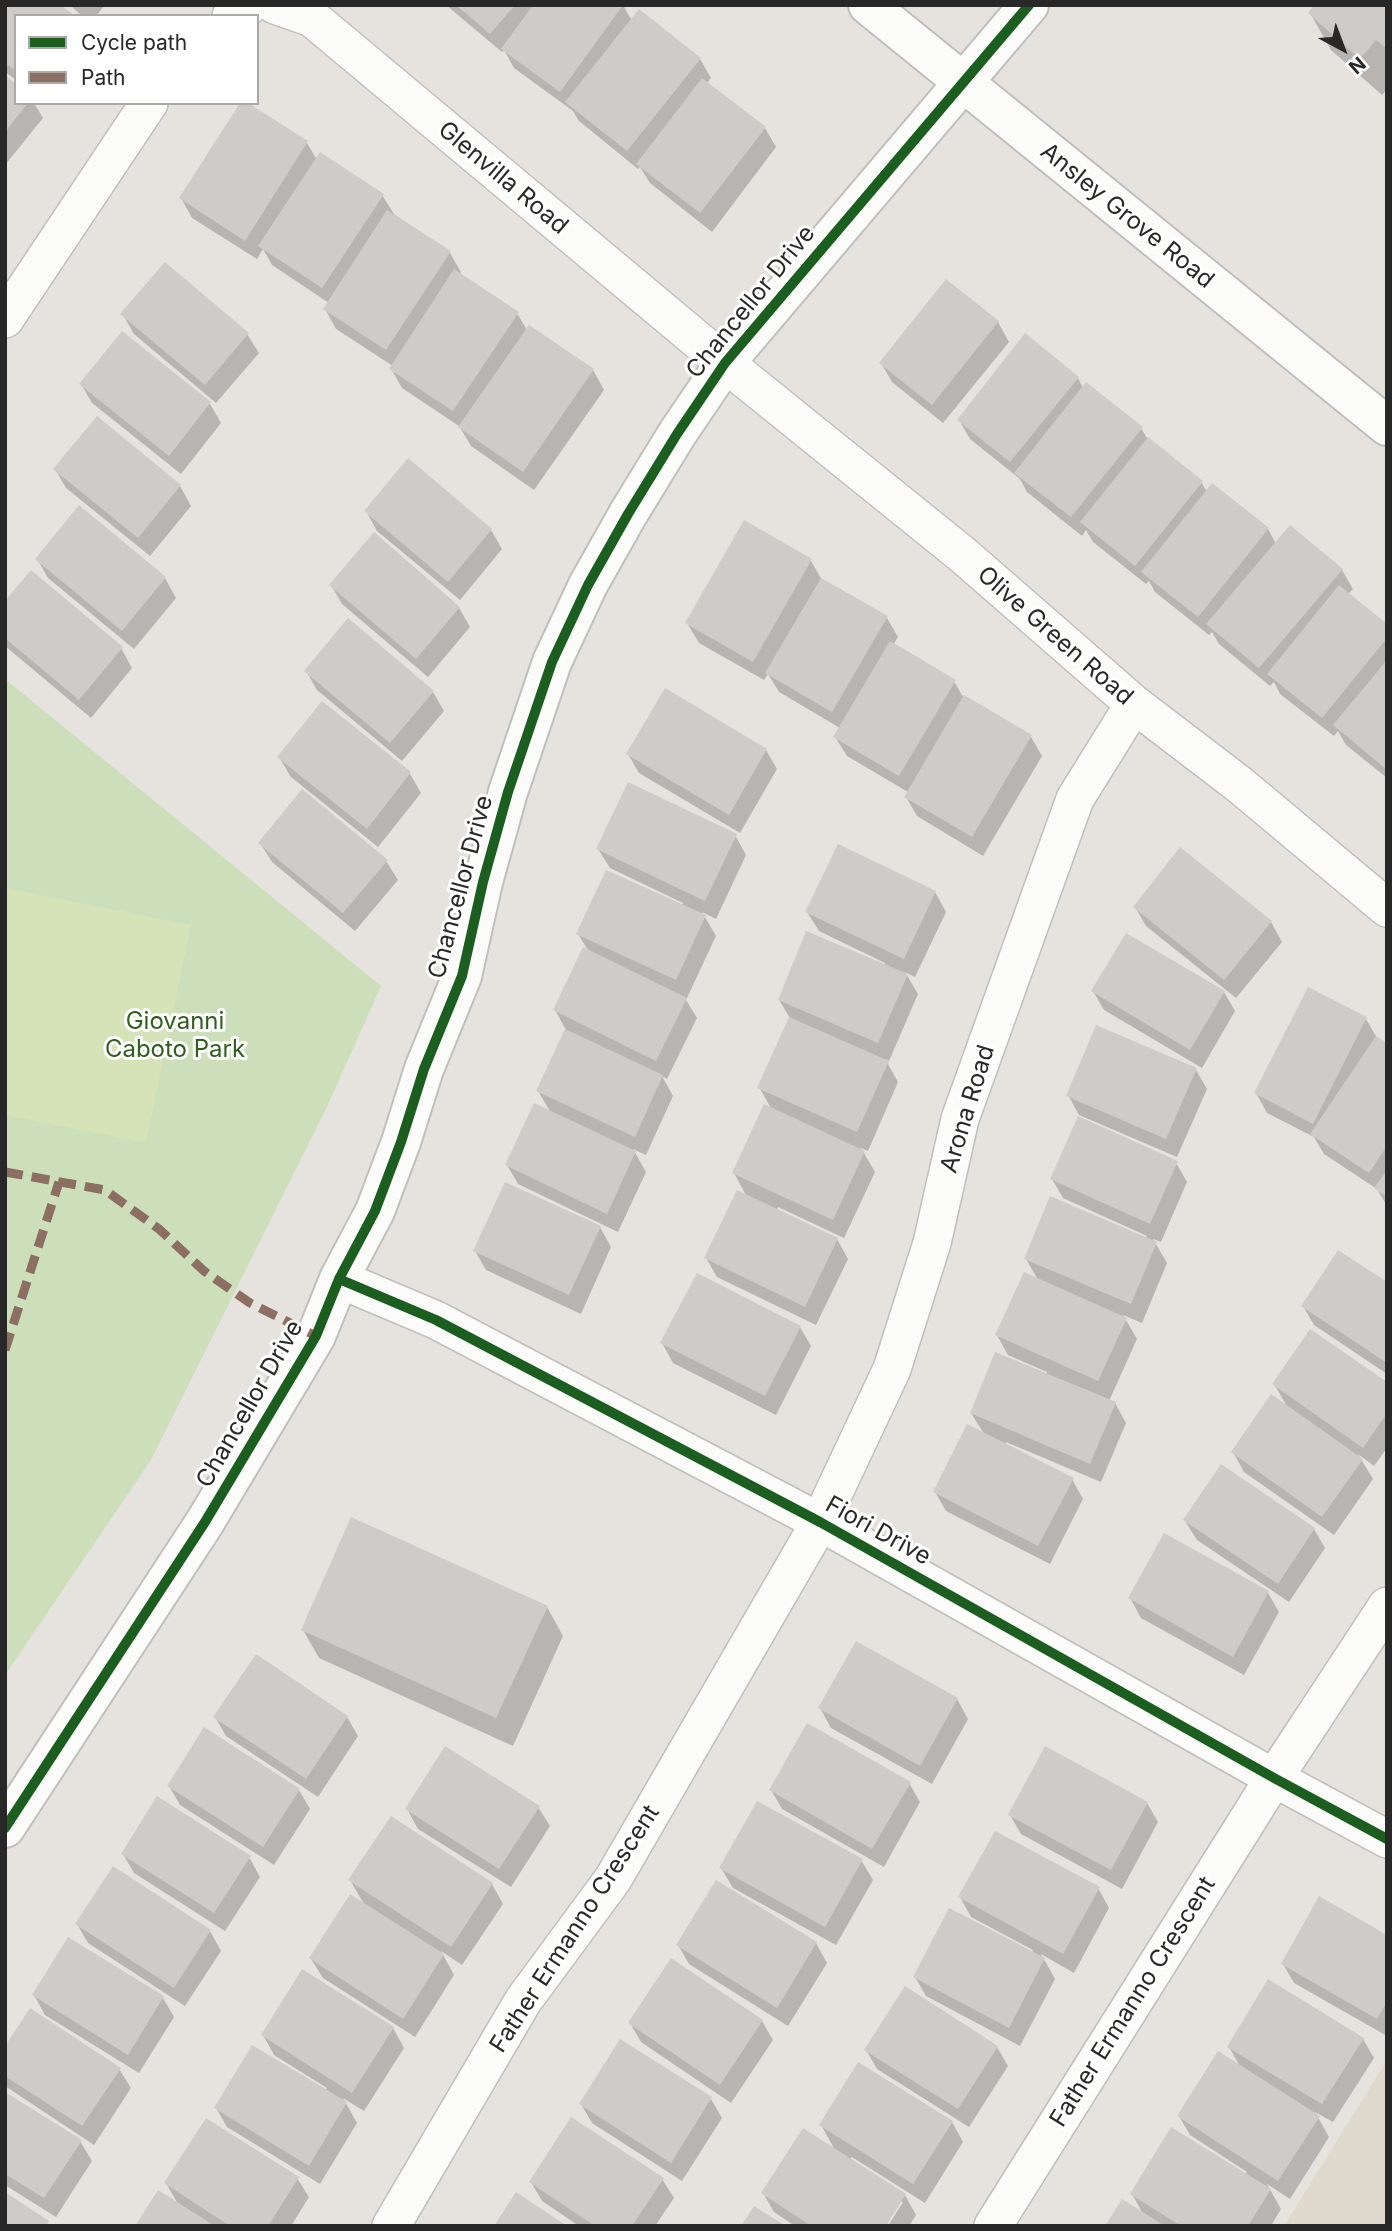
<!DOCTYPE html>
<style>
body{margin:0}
#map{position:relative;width:1392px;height:2231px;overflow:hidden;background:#e6e2de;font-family:Inter,sans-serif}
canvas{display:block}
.frame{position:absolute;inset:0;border:7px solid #282828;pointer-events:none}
.legend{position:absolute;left:14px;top:14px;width:245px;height:91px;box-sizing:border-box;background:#fff;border:2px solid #a9a9a9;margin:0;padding:9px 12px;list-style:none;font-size:21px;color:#282828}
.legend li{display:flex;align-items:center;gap:14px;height:35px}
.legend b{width:35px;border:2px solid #a9a9a9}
.north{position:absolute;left:1308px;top:14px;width:70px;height:70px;-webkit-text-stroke:5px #fff;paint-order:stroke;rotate:139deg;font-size:19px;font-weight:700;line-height:28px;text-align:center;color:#282828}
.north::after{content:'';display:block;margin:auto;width:24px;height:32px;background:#282828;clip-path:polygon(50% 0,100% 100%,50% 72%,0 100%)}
</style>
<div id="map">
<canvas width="1392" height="2231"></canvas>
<div class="frame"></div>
<ul class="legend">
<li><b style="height:9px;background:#1b5e20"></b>Cycle path</li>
<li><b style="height:9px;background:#8d6e63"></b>Path</li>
</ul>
<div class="north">N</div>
</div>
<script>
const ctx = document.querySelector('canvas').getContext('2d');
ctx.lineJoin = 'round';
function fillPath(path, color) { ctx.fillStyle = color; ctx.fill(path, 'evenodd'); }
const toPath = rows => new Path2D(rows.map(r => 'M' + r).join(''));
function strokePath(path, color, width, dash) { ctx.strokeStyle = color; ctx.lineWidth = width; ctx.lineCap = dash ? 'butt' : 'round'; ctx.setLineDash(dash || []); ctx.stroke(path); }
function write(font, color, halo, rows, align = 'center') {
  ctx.font = font + ' Inter,sans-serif'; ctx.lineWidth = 6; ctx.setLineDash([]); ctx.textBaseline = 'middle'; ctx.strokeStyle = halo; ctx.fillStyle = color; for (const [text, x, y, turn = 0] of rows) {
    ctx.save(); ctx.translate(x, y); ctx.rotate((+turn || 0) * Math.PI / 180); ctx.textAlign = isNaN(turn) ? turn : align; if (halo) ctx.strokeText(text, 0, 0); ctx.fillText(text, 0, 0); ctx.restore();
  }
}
const education = toPath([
 [1387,2060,1387,2226,1284,2226]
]);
const green = toPath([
 [5,679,381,986,326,1109,151,1460,5,1675]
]);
const pitch = toPath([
 [5,888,191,925,146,1143,5,1115]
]);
const shadow = toPath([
 [5,5,16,16,16,80,5,72],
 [70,5,105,5,96,16,82,16],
 [446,5,623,5,632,21,700,59,711,78,707,83,765,128,776,147,712,232,650,183,640,167,638,169,579,121,573,111,514,68,504,50,502,52],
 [1313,5,1387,5,1387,89,1382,95,1331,50,1310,13,1315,7],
 [5,78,16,103,34,103,43,118,5,165],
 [245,103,307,143,317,160,382,195,394,214,450,253,461,272,459,275,517,313,527,330,593,370,604,390,534,490,471,446,459,426,402,388,391,369,393,366,336,329,325,309,329,303,272,265,263,249,257,259,192,218,181,198],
 [123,315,247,334,259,353,216,403,134,334],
 [998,322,1009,342,943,423,892,382,881,363],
 [123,333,210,404,221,423,181,474,92,403,81,384],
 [1078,378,1083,388,1141,428,1147,438,1201,482,1207,492,1268,529,1276,544,1342,570,1353,589,1348,594,1387,626,1387,778,1346,745,1338,731,1334,736,1280,694,1274,682,1270,686,1219,644,1212,632,1209,635,1155,592,1149,581,1146,584,1093,542,1086,530,1082,536,1027,492,1020,479,970,439,959,420],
 [55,469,180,486,191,506,150,556,66,488],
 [366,511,491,530,502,549,460,600,377,531],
 [37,559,165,578,176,598,134,649,48,578],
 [811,561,822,580,887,618,898,637,893,645,954,681,963,697,1031,737,1042,756,983,856,917,816,906,797,908,792,847,756,835,737,840,728,779,692,768,674,764,680,699,643,687,623],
 [331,585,459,608,470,627,428,677,342,604],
 [5,603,121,648,132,668,91,718,5,646],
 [306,671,433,692,444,711,402,761,317,690],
 [322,703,410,774,421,793,378,847,291,777,279,757],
 [766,750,777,769,740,833,639,773,628,754],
 [735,835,746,855,716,919,702,912,716,936,686,1000,697,1018,667,1079,662,1076,673,1096,646,1155,633,1149,646,1172,618,1232,518,1184,507,1165,551,1113,538,1091,566,1030,555,1010,589,952,578,934,682,906,683,903,610,868,598,849],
 [260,843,386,861,398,880,355,931,272,862],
 [1180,850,1271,922,1282,942,1236,998,1146,926,1135,907],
 [935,892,946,912,915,977,905,972,918,994,889,1061,885,1059,898,1082,868,1151,861,1148,875,1172,844,1238,778,1207,776,1211,837,1239,848,1259,816,1325,717,1277,706,1258,747,1197,734,1173,772,1110,759,1087,790,1018,779,1000,884,965,885,963,819,931,807,912],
 [1093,991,1224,992,1235,1011,1202,1068,1104,1010],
 [1366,1019,1377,1038,1387,1045,1387,1206,1377,1189,1324,1154,1314,1137,1267,1113,1256,1093],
 [1196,1070,1207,1089,1177,1157,1079,1115,1068,1095],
 [1176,1163,1187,1182,1161,1242,1153,1239,1167,1263,1142,1323,1123,1315,1137,1339,1109,1401,1115,1403,1126,1423,1101,1482,1006,1442,1005,1445,1072,1479,1083,1499,1050,1564,946,1511,935,1492,984,1434,971,1413,1046,1375,1047,1372,1008,1355,997,1335,1038,1280,1026,1259,1145,1239,1147,1236,1063,1198,1052,1179],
 [600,1227,611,1247,581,1314,486,1270,475,1251],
 [1387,1284,1387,1374,1314,1325,1303,1306],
 [800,1327,811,1346,776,1415,673,1363,662,1343],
 [1274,1384,1387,1384,1387,1448,1374,1466,1358,1454,1373,1479,1334,1535,1244,1472,1233,1452,1288,1408],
 [1185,1521,1314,1529,1325,1548,1289,1602,1197,1540],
 [1268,1593,1279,1612,1244,1675,1141,1618,1130,1598],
 [547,1607,563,1636,513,1746,319,1658,303,1630],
 [957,1699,968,1719,932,1784,831,1728,820,1708],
 [215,1717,347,1717,358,1736,318,1797,226,1736],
 [909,1783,920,1802,884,1867,782,1809,771,1790],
 [169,1786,299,1790,310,1809,274,1865,180,1805],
 [1147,1803,1158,1822,1122,1889,1021,1834,1010,1815],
 [538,1807,550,1826,511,1887,418,1829,407,1809],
 [123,1854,249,1857,260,1877,225,1931,134,1873],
 [861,1860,873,1880,836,1945,733,1888,721,1868],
 [350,1880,492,1884,503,1904,462,1965,441,1951,454,1975,415,2037,323,1978,311,1959,365,1906],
 [1098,1888,1109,1908,1074,1973,1041,1954,1055,1979,1020,2046,926,1996,915,1977,1032,1953,1033,1950,971,1917,960,1897],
 [77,1924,210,1931,221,1951,185,2006,88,1943],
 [1387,1937,1387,2036,1294,1983,1283,1964],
 [816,1943,827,1963,788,2026,689,1964,678,1945],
 [34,1995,163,1998,174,2017,139,2073,45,2015],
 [762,2021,773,2040,731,2103,641,2042,630,2023],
 [393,2028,404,2048,364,2111,343,2098,357,2123,320,2184,227,2127,216,2108,325,2091,327,2088,274,2055,263,2035],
 [1363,2039,1374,2058,1333,2122,1315,2112,1329,2137,1290,2199,1267,2184,1281,2209,1271,2226,1107,2226,1143,2214,1132,2194,1245,2175,1247,2172,1190,2135,1179,2116,1241,2068,1229,2047],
 [997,2047,1008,2066,969,2127,877,2069,866,2050],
 [5,2049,119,2069,131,2088,94,2145,5,2086],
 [5,2094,80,2141,92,2161,56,2217,5,2185],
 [711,2099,722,2118,682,2181,592,2123,581,2104],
 [952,2122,963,2142,925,2203,852,2157,850,2160,905,2195,916,2215,909,2226,888,2226,903,2202,899,2202,884,2226,795,2226,774,2212,763,2193,835,2150,821,2125],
 [297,2178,309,2197,291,2226,137,2226,178,2204,166,2183],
 [662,2179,674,2198,655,2226,579,2226,542,2201,531,2182]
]);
const building = toPath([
 [5,5,61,5,75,16,16,16,16,71,5,63],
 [456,5,515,5,490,34],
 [533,5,623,5,560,92,501,49],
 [1314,5,1387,5,1387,49,1376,40,1360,59,1308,13],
 [639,9,701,58,627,151,565,102],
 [5,75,16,84,16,103,28,103,5,132],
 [702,78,766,127,700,213,636,164],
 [240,103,248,103,308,141,245,241,179,198],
 [320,152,384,194,322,288,258,246],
 [387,210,451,251,386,350,323,309],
 [165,262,249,333,205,385,120,314],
 [454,269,519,312,453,411,389,369],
 [946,279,999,321,932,405,879,363],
 [529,325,594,369,523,472,458,427],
 [122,331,211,402,169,456,79,384],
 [1025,333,1079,377,1010,462,957,420],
 [1086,382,1143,427,1071,517,1014,473],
 [97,416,181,485,138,538,53,469],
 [1148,437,1203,481,1135,566,1080,522],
 [408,458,492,529,448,582,364,511],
 [1212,483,1269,528,1198,617,1141,572],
 [79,505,166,577,122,631,35,559],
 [744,520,812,559,753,662,685,623],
 [1290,525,1343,569,1259,668,1206,624],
 [374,532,460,607,416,659,329,585],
 [31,570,123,647,79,700,5,638,5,601],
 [821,578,888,616,832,712,765,673],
 [1339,585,1387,624,1387,638,1322,718,1267,674],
 [348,618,434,691,390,743,304,671],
 [890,641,956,680,899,776,833,737],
 [1387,660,1387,766,1385,768,1333,725],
 [665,688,767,749,729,815,626,754],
 [964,695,1032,735,972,837,904,797],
 [322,701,411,772,367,829,277,757],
 [628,782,737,834,705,901,596,849],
 [302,789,388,860,343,913,258,843],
 [838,844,936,891,904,959,805,912],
 [1180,847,1272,921,1224,980,1133,907],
 [606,870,706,915,676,980,576,934],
 [806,931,908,974,878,1043,778,1000],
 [1126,933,1225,991,1190,1050,1091,991],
 [583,947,687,998,656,1061,553,1010],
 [1308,987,1367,1017,1313,1124,1254,1093],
 [789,1017,889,1061,857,1132,757,1088],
 [1096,1025,1197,1068,1166,1139,1066,1096],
 [565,1029,663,1075,635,1137,536,1091],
 [1376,1036,1387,1043,1387,1146,1369,1173,1310,1134],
 [534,1103,636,1151,607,1214,505,1165],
 [764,1104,865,1151,833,1220,732,1173],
 [1078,1116,1178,1161,1150,1224,1050,1179],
 [1387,1170,1387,1197,1374,1188],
 [505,1182,601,1226,569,1295,473,1251],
 [737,1190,838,1238,805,1307,704,1258],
 [1050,1196,1157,1242,1131,1304,1024,1259],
 [1338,1250,1387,1282,1387,1363,1301,1306],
 [1024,1272,1127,1318,1098,1381,995,1335],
 [697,1273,801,1326,765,1396,660,1343],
 [1310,1329,1387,1382,1387,1413,1363,1448,1272,1384],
 [995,1352,1116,1402,1090,1464,970,1413],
 [1271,1394,1363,1459,1322,1517,1231,1452],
 [967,1424,1074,1478,1038,1546,933,1492],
 [1221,1464,1315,1528,1278,1584,1183,1520],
 [351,1517,548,1606,496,1718,301,1630],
 [1164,1533,1269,1591,1233,1657,1128,1598],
 [856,1641,958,1698,920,1766,818,1708],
 [256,1654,348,1716,306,1779,213,1717],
 [807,1723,911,1782,872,1849,769,1790],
 [204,1727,300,1789,263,1847,167,1786],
 [445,1746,540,1806,499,1869,405,1809],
 [1045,1746,1148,1802,1111,1870,1008,1815],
 [157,1796,251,1856,214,1913,121,1854],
 [757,1801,863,1859,825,1927,719,1868],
 [391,1816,493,1883,451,1947,348,1880],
 [995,1831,1100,1887,1063,1954,958,1897],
 [113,1866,211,1930,174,1988,75,1924],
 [716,1880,817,1942,777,2008,676,1945],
 [350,1894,444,1954,403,2019,309,1958],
 [1319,1896,1387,1935,1387,2002,1377,2019,1281,1964],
 [949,1908,1045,1958,1009,2028,913,1977],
 [68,1937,164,1996,128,2055,32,1995],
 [671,1958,763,2020,720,2085,628,2023],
 [302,1969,394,2027,352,2093,261,2035],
 [1268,1979,1364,2038,1322,2104,1227,2047],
 [905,1986,998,2046,958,2109,864,2050],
 [30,2008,121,2068,82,2126,5,2076,5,2046],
 [620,2039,712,2097,671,2163,579,2104],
 [252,2045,347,2102,309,2166,214,2108],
 [1218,2051,1320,2116,1278,2181,1177,2116],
 [858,2062,953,2121,913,2184,819,2125],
 [5,2092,82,2140,44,2198,5,2174],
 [571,2117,664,2178,632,2226,595,2226,529,2182],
 [206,2118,299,2177,268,2226,230,2226,164,2183],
 [1171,2127,1271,2189,1248,2226,1181,2226,1130,2194],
 [803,2128,906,2194,886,2226,811,2226,761,2193],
 [158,2190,215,2226,135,2226],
 [5,2192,49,2221,46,2226,5,2226],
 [516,2192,567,2226,494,2226],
 [1122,2199,1165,2226,1105,2226],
 [754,2206,786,2226,741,2226]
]);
const street = toPath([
 [275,5,312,18,725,363,963,555,1134,704,1240,785,1387,908],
 [231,16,250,5],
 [5,319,149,103],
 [339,1279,436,1320,820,1522,1274,1778,1387,1839],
 [391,2226,523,2001,613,1879,820,1522,892,1369,932,1243,960,1119,1075,799,1134,704],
 [993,2226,1274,1778,1387,1606]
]);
const secondary = toPath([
 [868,5,1387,426],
 [5,1828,205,1522,316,1336,339,1279,375,1211,401,1142,424,1069,462,976,483,882,508,792,552,662,588,585,628,514,677,434,725,363,1029,5]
]);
const quiet = toPath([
 [5,1172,105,1190,159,1229,204,1271,250,1303,316,1336],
 [5,1350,59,1182]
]);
const cycleway = toPath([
 [339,1279,436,1320,820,1522,1274,1778,1387,1839],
 [5,1828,205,1522,316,1336,339,1279,375,1211,401,1142,424,1069,462,976,483,882,508,792,552,662,588,585,628,514,677,434,725,363,1029,5]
]);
const streetNames = [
 ["Glenvilla Road",503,178,40],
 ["Ansley Grove Road",1127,216,39],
 ["Chancellor Drive",751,302,-51],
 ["Olive Green Road",1055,636,41],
 ["Chancellor Drive",461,887,-75],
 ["Arona Road",968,1109,-73],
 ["Chancellor Drive",250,1404,-60],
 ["Fiori Drive",878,1531,29],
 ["Father Ermanno Crescent",575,1929,-57],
 ["Father Ermanno Crescent",1133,2002,-58]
];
const parkNames = [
 ["Giovanni",175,1022],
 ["Caboto Park",175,1050]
];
fillPath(education, '#e0d9cd');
fillPath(green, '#ccdfba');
fillPath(pitch, '#d6e2b8');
fillPath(shadow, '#0003');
fillPath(building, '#cecbc8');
strokePath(street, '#c0bfbf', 40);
strokePath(secondary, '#c0bfbf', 42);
strokePath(street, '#fbfbfa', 37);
strokePath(secondary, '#fbfbfa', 38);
strokePath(quiet, '#8d6e63', 9, [18, 9]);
strokePath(cycleway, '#1b5e20', 10);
write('24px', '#282828', '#fff', streetNames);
write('24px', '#305e1f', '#fff', parkNames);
</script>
